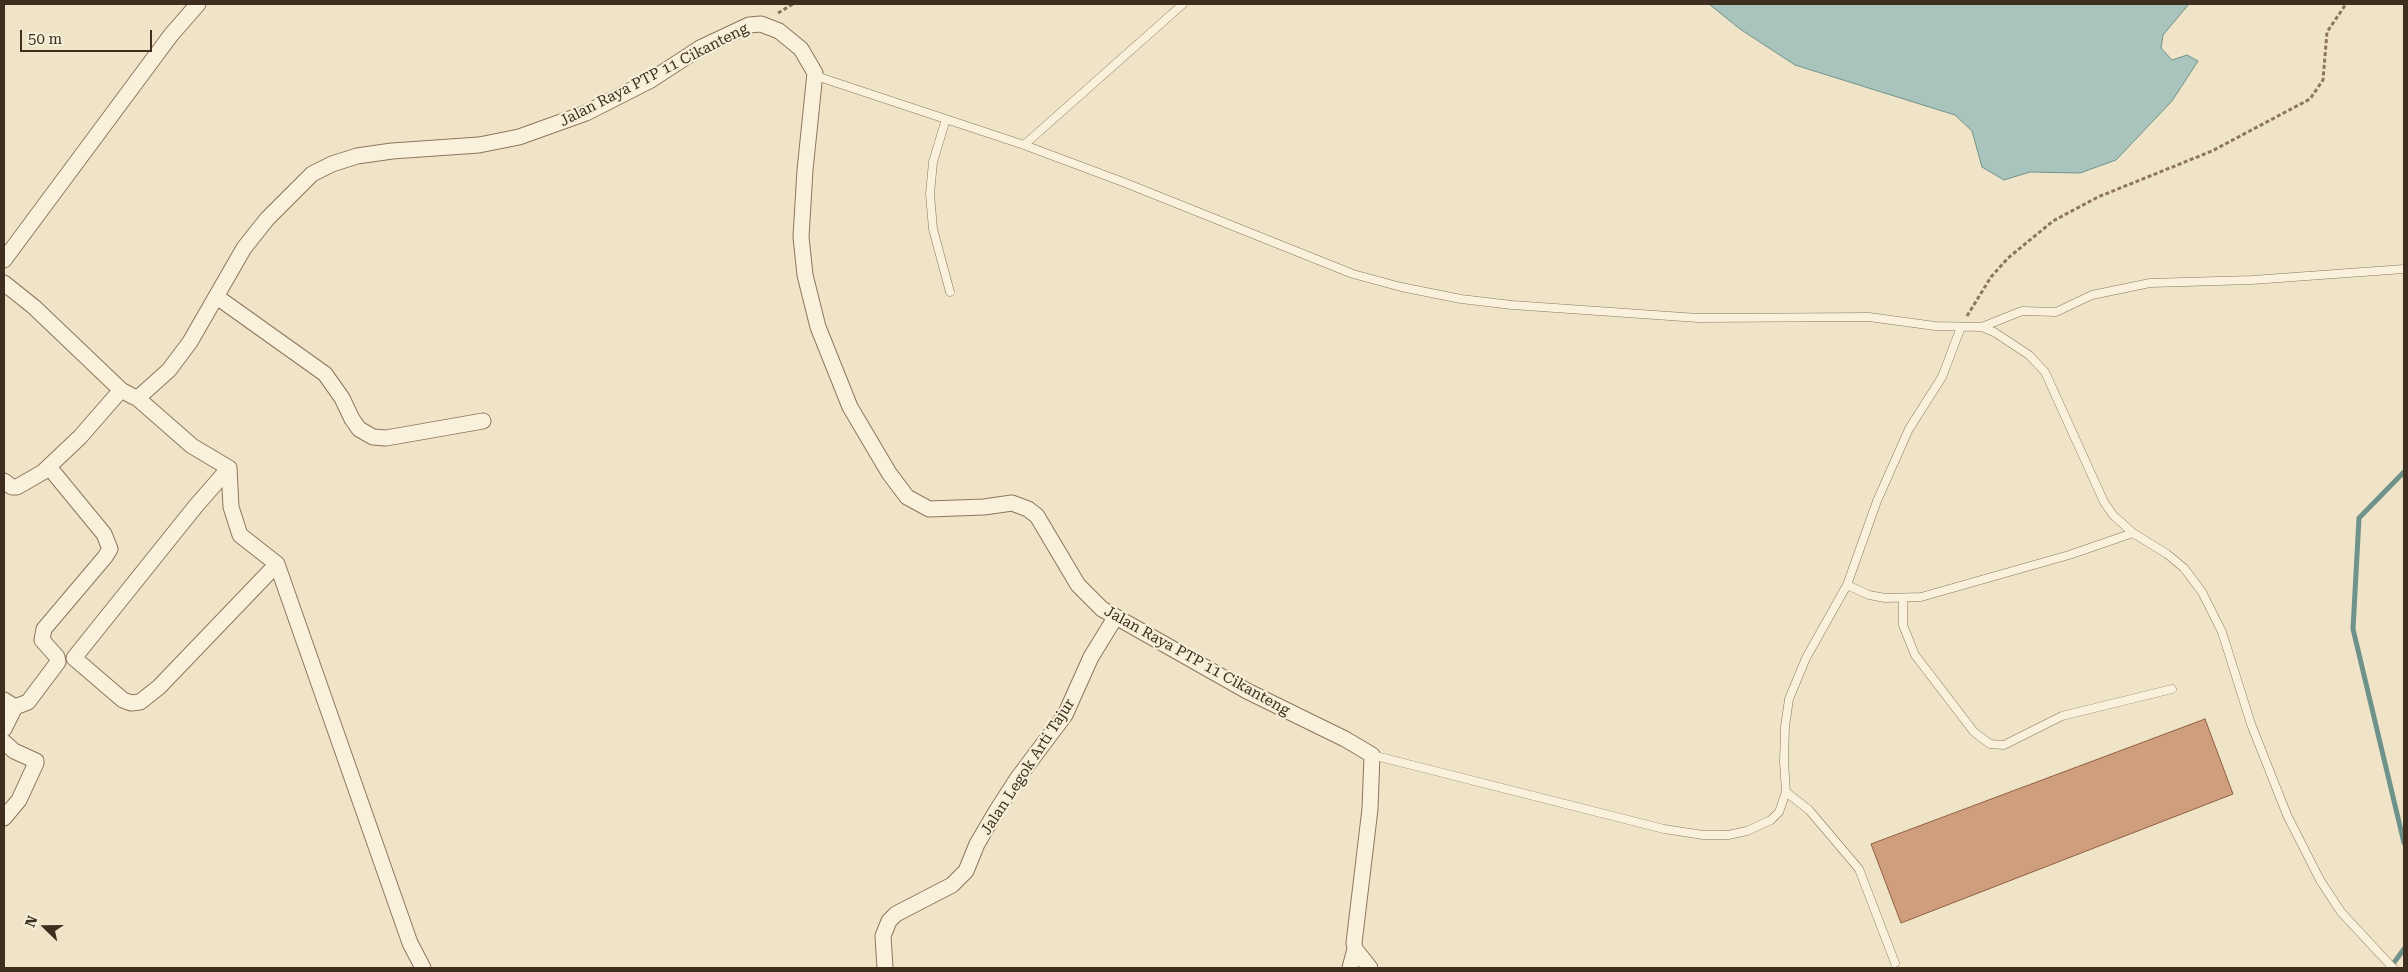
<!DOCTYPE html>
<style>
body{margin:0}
#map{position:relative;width:2408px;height:972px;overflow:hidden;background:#f0e4c8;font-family:"Roboto Serif",serif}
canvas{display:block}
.frame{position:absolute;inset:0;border:5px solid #3d2e20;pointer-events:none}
.north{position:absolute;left:20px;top:902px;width:50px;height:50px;-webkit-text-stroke:4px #f7eed8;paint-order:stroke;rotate:292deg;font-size:14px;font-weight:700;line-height:20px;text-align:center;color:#3d2e20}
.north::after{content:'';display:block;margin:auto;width:18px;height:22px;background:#3d2e20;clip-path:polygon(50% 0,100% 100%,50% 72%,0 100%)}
.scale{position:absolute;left:20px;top:30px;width:132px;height:22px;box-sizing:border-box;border:2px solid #3d2e20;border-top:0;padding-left:6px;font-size:15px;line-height:18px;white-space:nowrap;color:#3d2e20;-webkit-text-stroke:4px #f7eed8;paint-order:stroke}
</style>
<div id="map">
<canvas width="2408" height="972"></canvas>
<div class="frame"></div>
<div class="north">N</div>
<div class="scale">50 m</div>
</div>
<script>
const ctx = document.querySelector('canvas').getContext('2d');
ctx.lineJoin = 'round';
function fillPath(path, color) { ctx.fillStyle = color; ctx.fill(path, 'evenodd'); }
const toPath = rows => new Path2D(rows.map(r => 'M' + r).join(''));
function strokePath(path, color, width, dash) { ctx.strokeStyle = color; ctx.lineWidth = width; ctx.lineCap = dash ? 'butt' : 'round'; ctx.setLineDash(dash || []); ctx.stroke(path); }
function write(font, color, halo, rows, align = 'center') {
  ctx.font = font + ' "Roboto Serif",serif'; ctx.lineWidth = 4.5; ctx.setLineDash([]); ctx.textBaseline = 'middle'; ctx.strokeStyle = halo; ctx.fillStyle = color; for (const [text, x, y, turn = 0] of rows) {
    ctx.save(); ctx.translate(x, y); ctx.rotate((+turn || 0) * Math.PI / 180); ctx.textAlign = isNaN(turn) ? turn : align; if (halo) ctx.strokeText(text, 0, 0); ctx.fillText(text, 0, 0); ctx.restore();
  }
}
const water = toPath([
 [1709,4,2189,4,2163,35,2161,48,2172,60,2187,55,2198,61,2172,101,2116,160,2080,173,2030,172,2004,180,1982,167,1972,131,1955,115,1795,65,1740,29,1709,4]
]);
const stream = toPath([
 [2404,472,2359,518,2353,629,2404,843],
 [2390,968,2404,949]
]);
const building = toPath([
 [2205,719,2233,794,1901,923,1871,844,2205,719]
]);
const path = toPath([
 [778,13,793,4],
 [1967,316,1991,277,2008,258,2053,221,2098,197,2212,151,2310,99,2323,80,2327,32,2346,4]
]);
const lane = toPath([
 [816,76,1024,145,1123,182,1353,274,1401,287,1461,299,1512,305,1698,318,1869,317,1935,326,1982,327,2022,311,2056,312,2092,295,2150,283,2252,280,2404,269],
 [946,119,933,162,930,194,933,229,950,292],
 [1024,145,1183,4],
 [1982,327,1994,332,2029,355,2045,372,2104,502,2113,515,2133,533,2167,554,2184,568,2202,592,2222,632,2251,724,2287,815,2320,880,2341,912,2393,968],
 [1847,585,1869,595,1885,598,1921,597,2069,555,2133,533],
 [1903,598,1903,625,1915,655,1974,732,1990,744,2004,745,2062,716,2172,689],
 [1372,755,1664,829,1703,835,1728,835,1747,831,1771,820,1779,812,1786,792,1784,762,1785,727,1789,699,1806,658,1847,585,1877,501,1909,429,1942,377,1961,327],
 [1786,792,1809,810,1859,869,1895,963]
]);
const street = toPath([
 [4,260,171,35,198,4],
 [4,283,34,307,121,390,134,397,139,397,169,370,190,342,244,248,267,219,312,174,332,164,357,156,392,151,479,145,519,137,586,113,651,80,700,48,749,25,761,24,779,31,801,49,815,73,805,170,801,237,805,275,818,327,850,407,889,473,907,497,929,509,984,507,1012,503,1028,509,1037,516,1078,585,1102,609,1247,691,1345,739,1372,755,1370,809,1354,943,1355,949,1370,968],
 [217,297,325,374,342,398,352,419,359,429,373,437,386,438,483,421],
 [136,397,192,446,229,468,231,507,240,535,277,564,410,943,423,968],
 [229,468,195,507,74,658,123,700,131,703,140,702,159,687,277,564],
 [4,481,12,487,17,487,43,472,80,437,121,390],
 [4,700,15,707,28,702,58,662,57,657,42,640,44,629,105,557,110,549,104,534,49,467],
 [4,729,15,707],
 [4,742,14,751,36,761,36,763,19,800,4,818],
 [885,968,883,936,889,921,896,914,952,885,966,871,977,844,997,810,1017,779,1065,715,1091,657,1115,618],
 [1350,968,1355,949]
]);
const streetNames = [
 ["Jalan Raya PTP 11 Cikanteng",654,75,-27],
 ["Jalan Raya PTP 11 Cikanteng",1197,661,29],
 ["Jalan Legok Arti Tajur",1028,767,-57]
];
fillPath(water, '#a9c4bc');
strokePath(water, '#6f938a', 1);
strokePath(stream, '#6f938a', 5);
fillPath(building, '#cf9f7d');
strokePath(building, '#8d5f41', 1);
strokePath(lane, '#8d765c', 9);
strokePath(street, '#8d765c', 17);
strokePath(path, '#8d765c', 3, [4, 2.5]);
strokePath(lane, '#faf1dc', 8);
strokePath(street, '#faf1dc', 15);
write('15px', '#3d2e20', '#f7eed8', streetNames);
</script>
